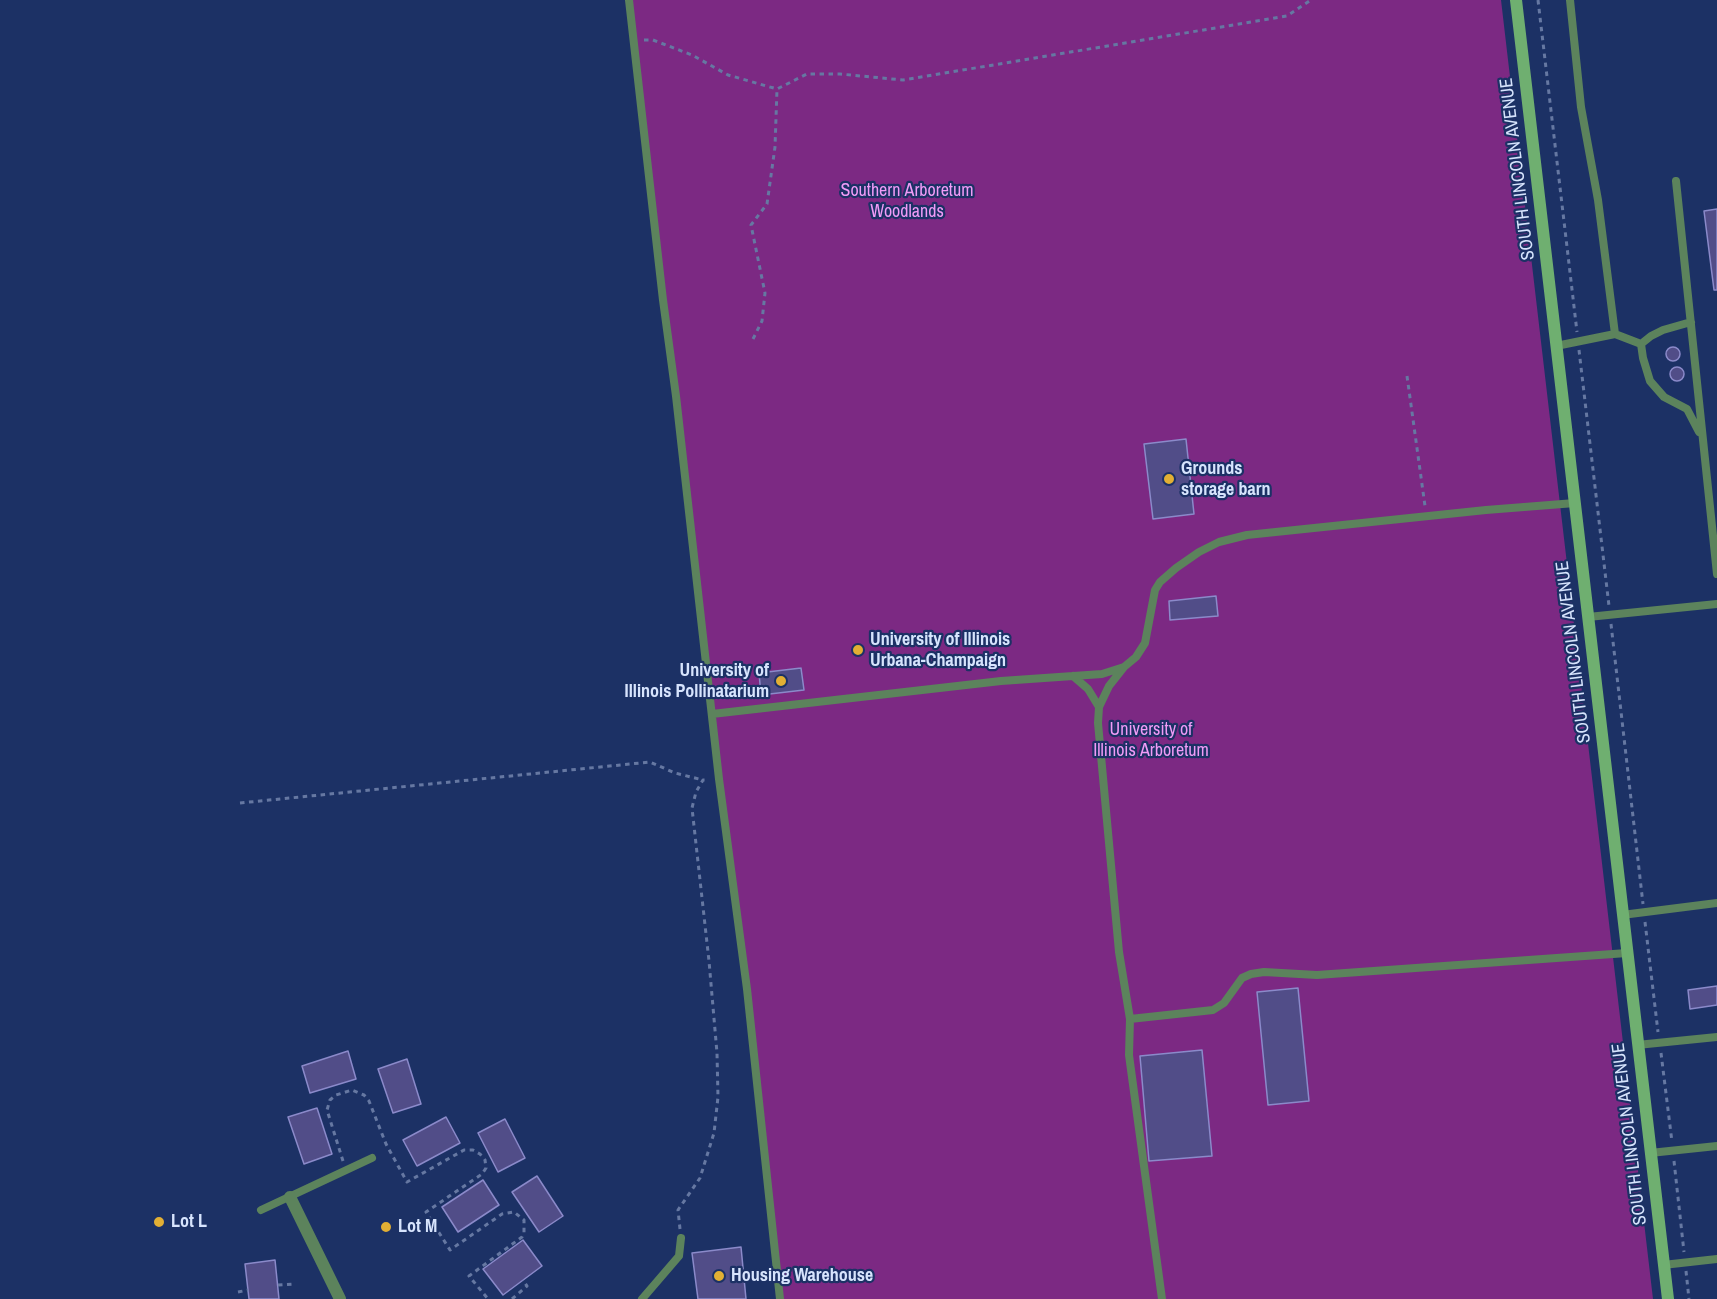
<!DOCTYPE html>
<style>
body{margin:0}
canvas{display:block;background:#1c3165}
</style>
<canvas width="1717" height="1299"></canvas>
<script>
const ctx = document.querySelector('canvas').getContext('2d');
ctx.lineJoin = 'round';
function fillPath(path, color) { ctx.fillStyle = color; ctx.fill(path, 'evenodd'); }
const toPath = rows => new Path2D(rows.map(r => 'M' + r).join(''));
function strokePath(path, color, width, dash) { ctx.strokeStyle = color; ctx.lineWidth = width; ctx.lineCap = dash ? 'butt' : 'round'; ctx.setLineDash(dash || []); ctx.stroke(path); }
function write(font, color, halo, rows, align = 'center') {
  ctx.font = font + ' "Archivo Narrow",sans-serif'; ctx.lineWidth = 4.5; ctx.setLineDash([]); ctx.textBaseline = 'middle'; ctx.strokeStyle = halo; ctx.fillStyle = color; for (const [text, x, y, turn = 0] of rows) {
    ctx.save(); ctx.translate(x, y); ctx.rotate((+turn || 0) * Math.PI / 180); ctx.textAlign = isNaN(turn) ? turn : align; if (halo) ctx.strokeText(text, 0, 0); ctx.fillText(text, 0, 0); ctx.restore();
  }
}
const green = toPath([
 [629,0,1501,0,1653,1299,778,1299,747,989]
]);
const building = toPath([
 [1717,209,1717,290,1714,290,1704,211,1717,209],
 '1666 354a7 7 0 1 1 14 0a7 7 0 1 1-14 0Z',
 '1670 374a7 7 0 1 1 14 0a7 7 0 1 1-14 0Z',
 [1186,439,1194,514,1153,519,1144,444,1186,439],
 [1216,596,1218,616,1170,620,1169,601,1216,596],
 [801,668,804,690,761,695,759,673,801,668],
 [1717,986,1717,1005,1690,1009,1688,990,1717,986],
 [1298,988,1309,1101,1268,1105,1257,992,1298,988],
 [1202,1050,1212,1156,1149,1161,1140,1056,1202,1050],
 [348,1051,356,1079,310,1093,302,1066,348,1051],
 [407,1059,421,1104,393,1113,378,1069,407,1059],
 [317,1108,332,1154,304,1164,288,1117,317,1108],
 [446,1117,460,1143,417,1166,403,1140,446,1117],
 [505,1119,525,1158,498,1172,478,1133,505,1119],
 [537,1176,563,1216,539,1232,512,1192,537,1176],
 [483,1180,499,1205,458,1232,442,1207,483,1180],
 [523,1240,542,1266,503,1295,483,1269,523,1240],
 [741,1247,746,1299,698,1299,692,1253,741,1247],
 [275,1260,279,1299,249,1299,245,1264,275,1260]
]);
const path = toPath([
 [1538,0,1577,332],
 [644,40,653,40,692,55,728,75,777,89,807,74,840,74,903,80,1287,16,1311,0],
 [753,339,762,321,765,293,751,225,767,204,775,147,777,89],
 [1579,350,1609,606],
 [1407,376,1425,506],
 [1611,624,1643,904],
 [240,803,650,762,675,773,703,780],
 [1645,922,1658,1032],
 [1661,1053,1672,1142],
 [343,1161,327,1110,330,1100,336,1095,352,1090,364,1095,369,1101,386,1144,407,1182,464,1150,473,1150,480,1154,485,1160,486,1168,482,1174,426,1212,450,1250,502,1214,514,1212,524,1220,524,1233,522,1237,469,1276,488,1299],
 [1674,1161,1684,1252],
 [680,1229,678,1210,700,1178,714,1133,718,1097,717,1053,709,961,692,808,696,792,703,780,708,780],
 [1686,1271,1689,1299],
 [278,1285,294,1284],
 [238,1292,248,1290],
 [512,1299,527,1286,523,1280]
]);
const lane = toPath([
 [629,0,663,300,676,396,719,779,747,989,780,1299],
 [1570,0,1581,107,1598,200,1615,334],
 [1676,181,1717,574],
 [1691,322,1663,330,1651,336,1641,344,1643,358,1650,381,1664,397,1687,409,1699,432],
 [1556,346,1615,334,1641,344],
 [1588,617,1717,604],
 [1073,676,1088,689,1099,707,1098,723,1119,952,1130,1019,1129,1055,1162,1299],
 [1099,707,1109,686,1124,667],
 [712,714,1001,681,1102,674,1124,667,1136,657,1145,643,1155,590,1160,582,1176,568,1199,552,1219,542,1247,535,1486,510,1575,503],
 [1622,915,1717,903],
 [1130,1019,1213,1010,1224,1003,1242,978,1251,974,1264,972,1317,975,1627,953],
 [1637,1045,1717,1037],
 [1650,1153,1717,1146],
 [261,1210,372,1158],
 [1663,1265,1717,1259],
 [642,1299,679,1256,681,1238]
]);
const street = toPath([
 [290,1197,340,1299]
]);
const secondary = toPath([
 [1516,0,1668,1299]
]);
const markers = [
 [1169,479,6,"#e2af34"],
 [858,650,6,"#e2af34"],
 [781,681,6,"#e2af34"],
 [159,1222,6,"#e2af34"],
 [386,1227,6,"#e2af34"],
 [719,1276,6,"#e2af34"]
];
const streetNames = [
 ["SOUTH LINCOLN AVENUE",1518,169,-97],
 ["SOUTH LINCOLN AVENUE",1574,652,-97],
 ["SOUTH LINCOLN AVENUE",1630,1134,-97]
];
const parkNames = [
 ["Southern Arboretum",907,191],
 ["Woodlands",907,212],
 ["University of",1151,730],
 ["Illinois Arboretum",1151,751]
];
const poiNames = [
 ["Grounds",1181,469],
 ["storage barn",1181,490],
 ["University of Illinois",870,640],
 ["Urbana-Champaign",870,661],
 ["University of",769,671,"right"],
 ["Illinois Pollinatarium",769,692,"right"],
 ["Lot L",171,1222],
 ["Lot M",398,1227],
 ["Housing Warehouse",731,1276]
];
fillPath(green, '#7c2983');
fillPath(building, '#514d88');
strokePath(building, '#8b8aca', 1.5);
strokePath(path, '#6678a2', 3, [4.5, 4.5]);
strokePath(lane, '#5c835c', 8);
strokePath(street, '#5c835c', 12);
strokePath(secondary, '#6faf70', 12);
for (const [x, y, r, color] of markers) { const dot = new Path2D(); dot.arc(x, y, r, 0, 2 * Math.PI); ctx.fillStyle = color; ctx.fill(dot); strokePath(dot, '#1c3165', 2); }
write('18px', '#d7e4fd', '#1c3165', streetNames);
write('18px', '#f19bf7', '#1c3165', parkNames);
write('bold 18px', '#d7e4fd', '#1c3165', poiNames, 'left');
</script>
